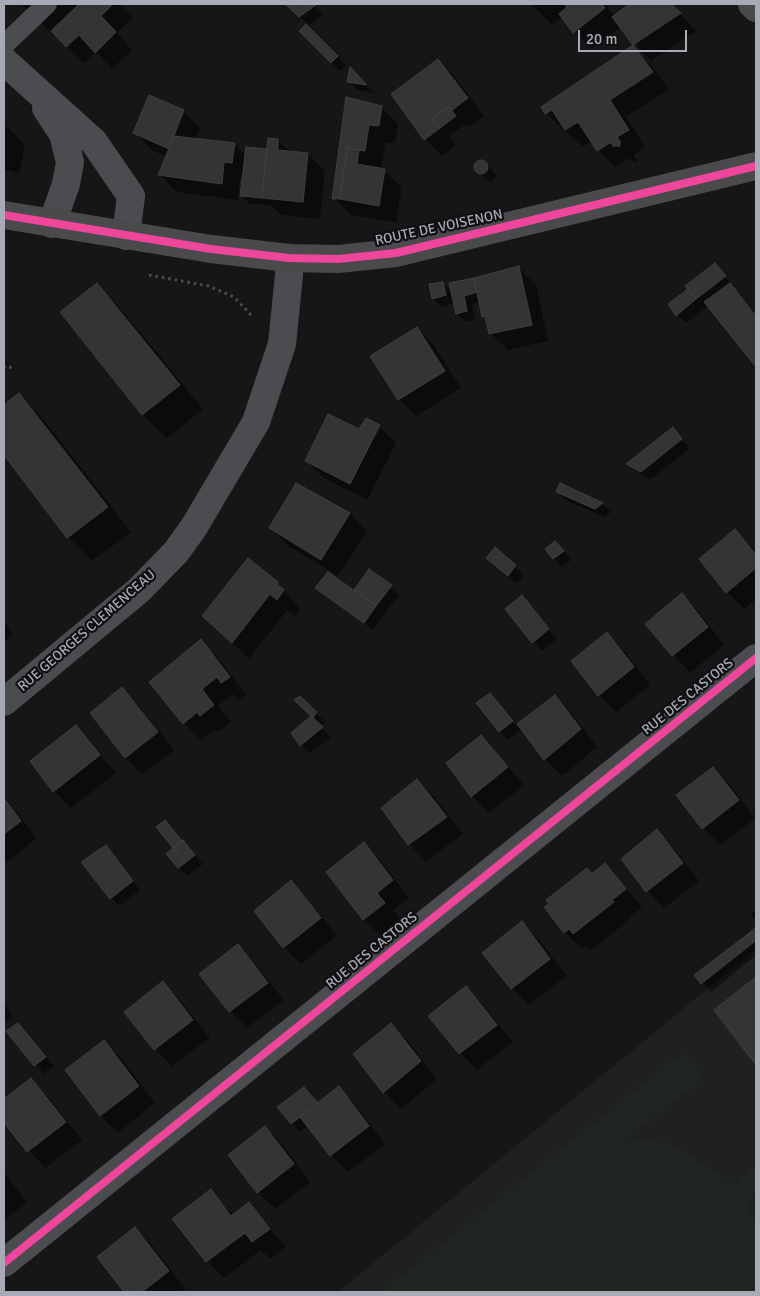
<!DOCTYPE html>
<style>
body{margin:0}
#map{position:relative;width:760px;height:1296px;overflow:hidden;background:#161616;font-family:Signika,sans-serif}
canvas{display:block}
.frame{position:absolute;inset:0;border:5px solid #a8abb6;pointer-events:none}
.scale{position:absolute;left:578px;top:30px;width:109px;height:22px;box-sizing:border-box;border:2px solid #a8abb6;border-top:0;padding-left:6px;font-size:15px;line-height:18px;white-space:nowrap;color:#a8abb6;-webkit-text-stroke:4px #101012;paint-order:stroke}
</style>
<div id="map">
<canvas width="760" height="1296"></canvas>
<div class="frame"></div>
<div class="scale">20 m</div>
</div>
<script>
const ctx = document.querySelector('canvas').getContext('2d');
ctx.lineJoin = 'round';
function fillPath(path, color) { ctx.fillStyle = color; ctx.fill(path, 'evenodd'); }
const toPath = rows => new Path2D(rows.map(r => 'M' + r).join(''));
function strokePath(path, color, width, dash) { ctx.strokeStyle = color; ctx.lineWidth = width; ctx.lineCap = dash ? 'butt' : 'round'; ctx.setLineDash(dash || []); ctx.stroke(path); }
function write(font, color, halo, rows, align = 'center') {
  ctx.font = font + ' Signika,sans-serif'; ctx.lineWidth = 4.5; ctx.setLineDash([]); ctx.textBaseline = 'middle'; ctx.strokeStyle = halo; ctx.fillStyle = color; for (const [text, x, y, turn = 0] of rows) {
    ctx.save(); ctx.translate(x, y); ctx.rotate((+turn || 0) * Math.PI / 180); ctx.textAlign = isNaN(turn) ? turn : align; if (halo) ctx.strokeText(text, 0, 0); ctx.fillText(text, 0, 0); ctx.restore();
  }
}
const built = toPath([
 [756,949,756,1292,338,1292]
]);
const green = toPath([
 [683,1053,704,1078,626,1138,671,1144,736,1185,756,1165,756,1193,745,1203,756,1225,756,1292,382,1292]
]);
const shadow = toPath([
 [21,4,119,4,133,18,117,33,132,50,112,69,96,52,84,63],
 [287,4,313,4,323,14,307,27,346,65,340,71,301,31,308,24],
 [531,4,605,4,614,16,631,4,670,4,696,31,651,61,621,27,591,49,563,17,552,25],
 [633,47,650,64,669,89,626,117,645,147,633,155,637,160,636,163,629,158,615,168,591,141,583,147,546,113],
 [438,60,455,77,484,116,469,127,466,124,449,136,456,146,442,156,425,139,393,95],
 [351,70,373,93,357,90,349,81],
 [347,98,381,107,398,124,395,143,386,142,381,168,402,187,396,222,351,215,334,198],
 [183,111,200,128,196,139,234,144,246,156,267,150,278,140,290,152,308,154,325,171,320,219,281,215,270,205,250,204,241,196,243,179,240,179,238,200,177,192,160,175,167,157,152,150,135,133],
 [4,127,8,127,25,145,19,173,4,169],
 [481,161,485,162,496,175,492,182,488,181,476,169,477,163],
 [715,265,756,314,756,365,708,306,686,323,677,315,689,289],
 [519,268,536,285,548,341,508,350,490,333,480,302,472,304,475,320,466,322,457,313,455,303,442,307,433,299,443,283,453,293],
 [97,285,121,309,203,409,167,438,143,415,62,312],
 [417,328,434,345,461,388,416,416,399,399],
 [19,395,43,419,131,532,92,561,68,537,4,453,4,407],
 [379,426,396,443,367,500,324,478,307,461,360,431],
 [673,429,690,448,650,480,637,472,628,464],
 [296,484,350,514,367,531,338,576,287,545,270,527],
 [561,484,602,504,611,512,604,517,566,500,557,492],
 [735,531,756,553,756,599,744,609,727,592],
 [495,549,524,575,517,583,496,566],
 [546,550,564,551,571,560,562,567],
 [370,571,399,595,373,630,317,588,354,592],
 [277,583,300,608,295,616,287,610,249,659,221,632],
 [682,595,699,612,724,645,690,673,647,624],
 [522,597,557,639,542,651,507,609],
 [4,622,13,634,4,641],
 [607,634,624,651,650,685,616,712,599,695],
 [201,641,218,658,246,695,239,700,233,694,218,706,231,722,218,732,214,729,201,740,184,723],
 [122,689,139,706,174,750,142,774,125,758],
 [490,695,517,726,554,696,571,713,597,747,562,776,545,759,522,729,508,740,500,731],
 [300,697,325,722,321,727,331,737,310,753,301,745,313,716],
 [76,727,116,773,71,808,54,791],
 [481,737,524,785,489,813,472,796],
 [713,768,730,785,755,818,720,845,703,828,678,795],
 [417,780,434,797,463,834,426,861,409,844,382,808],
 [4,797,37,838,4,864],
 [173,830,203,864,187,876,167,854,175,848],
 [657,831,674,848,699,881,664,908,647,891,623,859],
 [364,844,381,861,409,898,393,910,401,920,381,936,364,919],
 [106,846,140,890,120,906,111,898],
 [605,865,642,907,628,918,629,920,591,950,586,945,582,949,565,932,551,904],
 [291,882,337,935,301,964,284,947],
 [756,911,756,921,751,914],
 [522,923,539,940,567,976,529,1005,512,988],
 [756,928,756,955,711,992,696,975],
 [238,946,254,963,284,1000,247,1028,230,1011],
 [756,979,756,1063,716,1011],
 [163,983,180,1000,210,1038,172,1066,155,1049],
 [465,988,482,1005,513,1042,477,1070,460,1053],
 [4,1003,13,1016,4,1024],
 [18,1024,54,1066,44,1074,8,1031],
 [391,1024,408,1041,437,1079,401,1109,384,1092],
 [104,1041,121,1058,155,1103,118,1133,101,1116,66,1070],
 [31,1080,48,1097,82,1140,45,1168,4,1121,4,1100],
 [338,1088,355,1105,385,1144,348,1172,331,1155,308,1126,300,1132,279,1108,318,1104],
 [265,1127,282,1144,310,1182,275,1209,258,1192,229,1155],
 [4,1173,27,1202,4,1220],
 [211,1191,234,1216,249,1204,286,1247,270,1259,261,1250,224,1278,207,1261],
 [135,1228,152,1245,185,1289,181,1292,125,1292,99,1257]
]);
const building = toPath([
 [79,4,113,4,101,16,116,32,95,53,79,35,66,47,51,31,79,4],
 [285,4,315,4,316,5,299,17,285,4],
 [565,4,602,4,605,8,573,33,559,14,567,7,565,4],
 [629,4,671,4,681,13,633,45,612,17,629,4],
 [306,24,338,56,331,63,299,31,306,24],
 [633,45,653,72,610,100,629,130,617,137,620,141,620,146,613,146,611,142,597,151,578,122,565,130,552,110,545,114,541,107,633,45],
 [438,59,468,98,451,111,449,107,432,118,440,128,424,140,391,94,438,59],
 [350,67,367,85,347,82,350,67],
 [149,95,184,110,169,149,133,133,149,95],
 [346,97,382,106,379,126,369,125,365,151,347,148,340,199,332,199,346,97],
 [449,107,456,116,440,128,432,118,449,107],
 [174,136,235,143,232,163,224,162,222,184,158,175,174,136],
 [268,138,278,139,278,150,308,153,303,202,262,198,268,138],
 [246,147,267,149,262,198,240,196,246,147],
 [347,148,359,150,357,164,385,169,379,206,340,199,347,148],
 '474 167a7 7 0 1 1 14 0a7 7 0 1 1-14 0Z',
 [715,263,726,276,696,299,685,286,715,263],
 [519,266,532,325,489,334,485,316,482,317,474,278,519,266],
 [474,278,477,292,464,296,467,311,456,314,449,283,474,278],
 [443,282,446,295,432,299,429,284,443,282],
 [97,283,180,385,142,415,60,312,97,283],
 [730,283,756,316,756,367,704,302,730,283],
 [688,289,696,299,676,316,668,304,688,289],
 [417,327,445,371,398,400,370,356,417,327],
 [19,393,108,507,67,538,4,455,4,405,19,393],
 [328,414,359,429,366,418,380,425,350,484,305,461,328,414],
 [673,427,682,439,641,472,626,464,673,427],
 [296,483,350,513,321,560,269,528,296,483],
 [560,483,603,503,595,509,556,492,560,483],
 [735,529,756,555,756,568,726,593,699,559,735,529],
 [555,541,564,551,553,559,545,549,555,541],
 [495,547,516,565,508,576,486,558,495,547],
 [248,558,278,582,277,584,284,590,277,600,270,594,232,643,202,616,248,558],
 [369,569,392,585,376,606,354,590,369,569],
 [328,572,376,606,364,623,315,588,328,572],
 [682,593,708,627,672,656,645,624,682,593],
 [522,595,549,629,532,643,505,609,522,595],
 [607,632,634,667,598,696,571,661,607,632],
 [201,639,230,677,221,683,217,677,202,689,214,705,200,716,197,712,183,724,149,682,201,639],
 [122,687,158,732,125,758,90,713,122,687],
 [490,693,513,721,499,732,476,703,490,693],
 [555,695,581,729,544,760,517,724,555,695],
 [300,696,317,712,313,718,294,700,300,696],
 [311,716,323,727,300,746,291,733,311,716],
 [76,725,100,755,53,792,30,761,76,725],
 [481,735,508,767,471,797,446,763,481,735],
 [713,767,739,800,702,829,676,795,713,767],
 [417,779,447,817,408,845,381,808,417,779],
 [4,798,21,821,4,834,4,798],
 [165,820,182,841,173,848,156,827,165,820],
 [657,829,683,863,646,892,621,859,657,829],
 [183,840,195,855,185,863,173,848,183,840],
 [364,842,393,880,377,893,385,903,363,920,326,872,364,842],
 [106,845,133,881,110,899,81,862,106,845],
 [173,848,185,863,178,868,166,854,173,848],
 [605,863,626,889,612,900,614,902,573,934,569,929,564,933,544,907,549,904,546,900,587,868,592,874,605,863],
 [291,880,321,918,283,948,254,911,291,880],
 [522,921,550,959,511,989,482,953,522,921],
 [756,927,756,940,754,942,748,934,756,927],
 [748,934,754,942,701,984,694,975,748,934],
 [238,944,268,983,229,1012,199,974,238,944],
 [756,977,756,1065,714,1010,756,977],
 [163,981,193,1020,154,1050,124,1012,163,981],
 [466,986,497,1025,459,1054,428,1016,466,986],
 [18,1023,46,1057,34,1066,6,1031,18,1023],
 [391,1023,421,1061,383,1093,353,1054,391,1023],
 [104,1040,139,1086,100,1116,65,1070,104,1040],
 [31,1078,66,1122,27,1152,4,1123,4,1099,31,1078],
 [339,1086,369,1126,330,1156,300,1117,339,1086],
 [304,1087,318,1103,291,1124,277,1107,304,1087],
 [265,1126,294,1164,257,1193,228,1155,265,1126],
 [211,1189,231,1216,249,1202,270,1229,252,1242,245,1233,206,1262,172,1219,211,1189],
 [135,1227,169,1271,142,1292,124,1292,97,1257,135,1227]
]);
const path = toPath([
 [149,275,209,286,234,297,252,316],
 [4,366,5,368,12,367]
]);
const lane = toPath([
 [4,45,47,4]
]);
const street = toPath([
 [4,61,94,142,131,196,126,236],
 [46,108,63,134,70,162,66,184,52,224],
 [4,702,139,590,176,552,194,527,256,422,282,344,289,275,289,258],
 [4,1263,756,658]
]);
const secondary = toPath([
 [752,4,756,8],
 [4,215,211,249,289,258,338,259,396,253,756,166]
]);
const cycleway = toPath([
 [4,215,211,249,289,258,338,259,396,253,756,166],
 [4,1263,756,658]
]);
const streetNames = [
 ["ROUTE DE VOISENON",439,228,-12],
 ["RUE GEORGES CLEMENCEAU",87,631,-41],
 ["RUE DES CASTORS",688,697,-39],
 ["RUE DES CASTORS",372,951,-39]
];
fillPath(built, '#202022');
fillPath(green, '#1f2520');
fillPath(shadow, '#0007');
fillPath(building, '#343436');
strokePath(building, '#3f3f42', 1);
strokePath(path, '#4c4d50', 3, [2.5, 4]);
strokePath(lane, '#4b4c4f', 20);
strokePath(street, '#4b4c4f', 28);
strokePath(secondary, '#4a4a4d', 28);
strokePath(cycleway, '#ed469a', 8);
write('14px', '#a8abb6', '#101012', streetNames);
</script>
